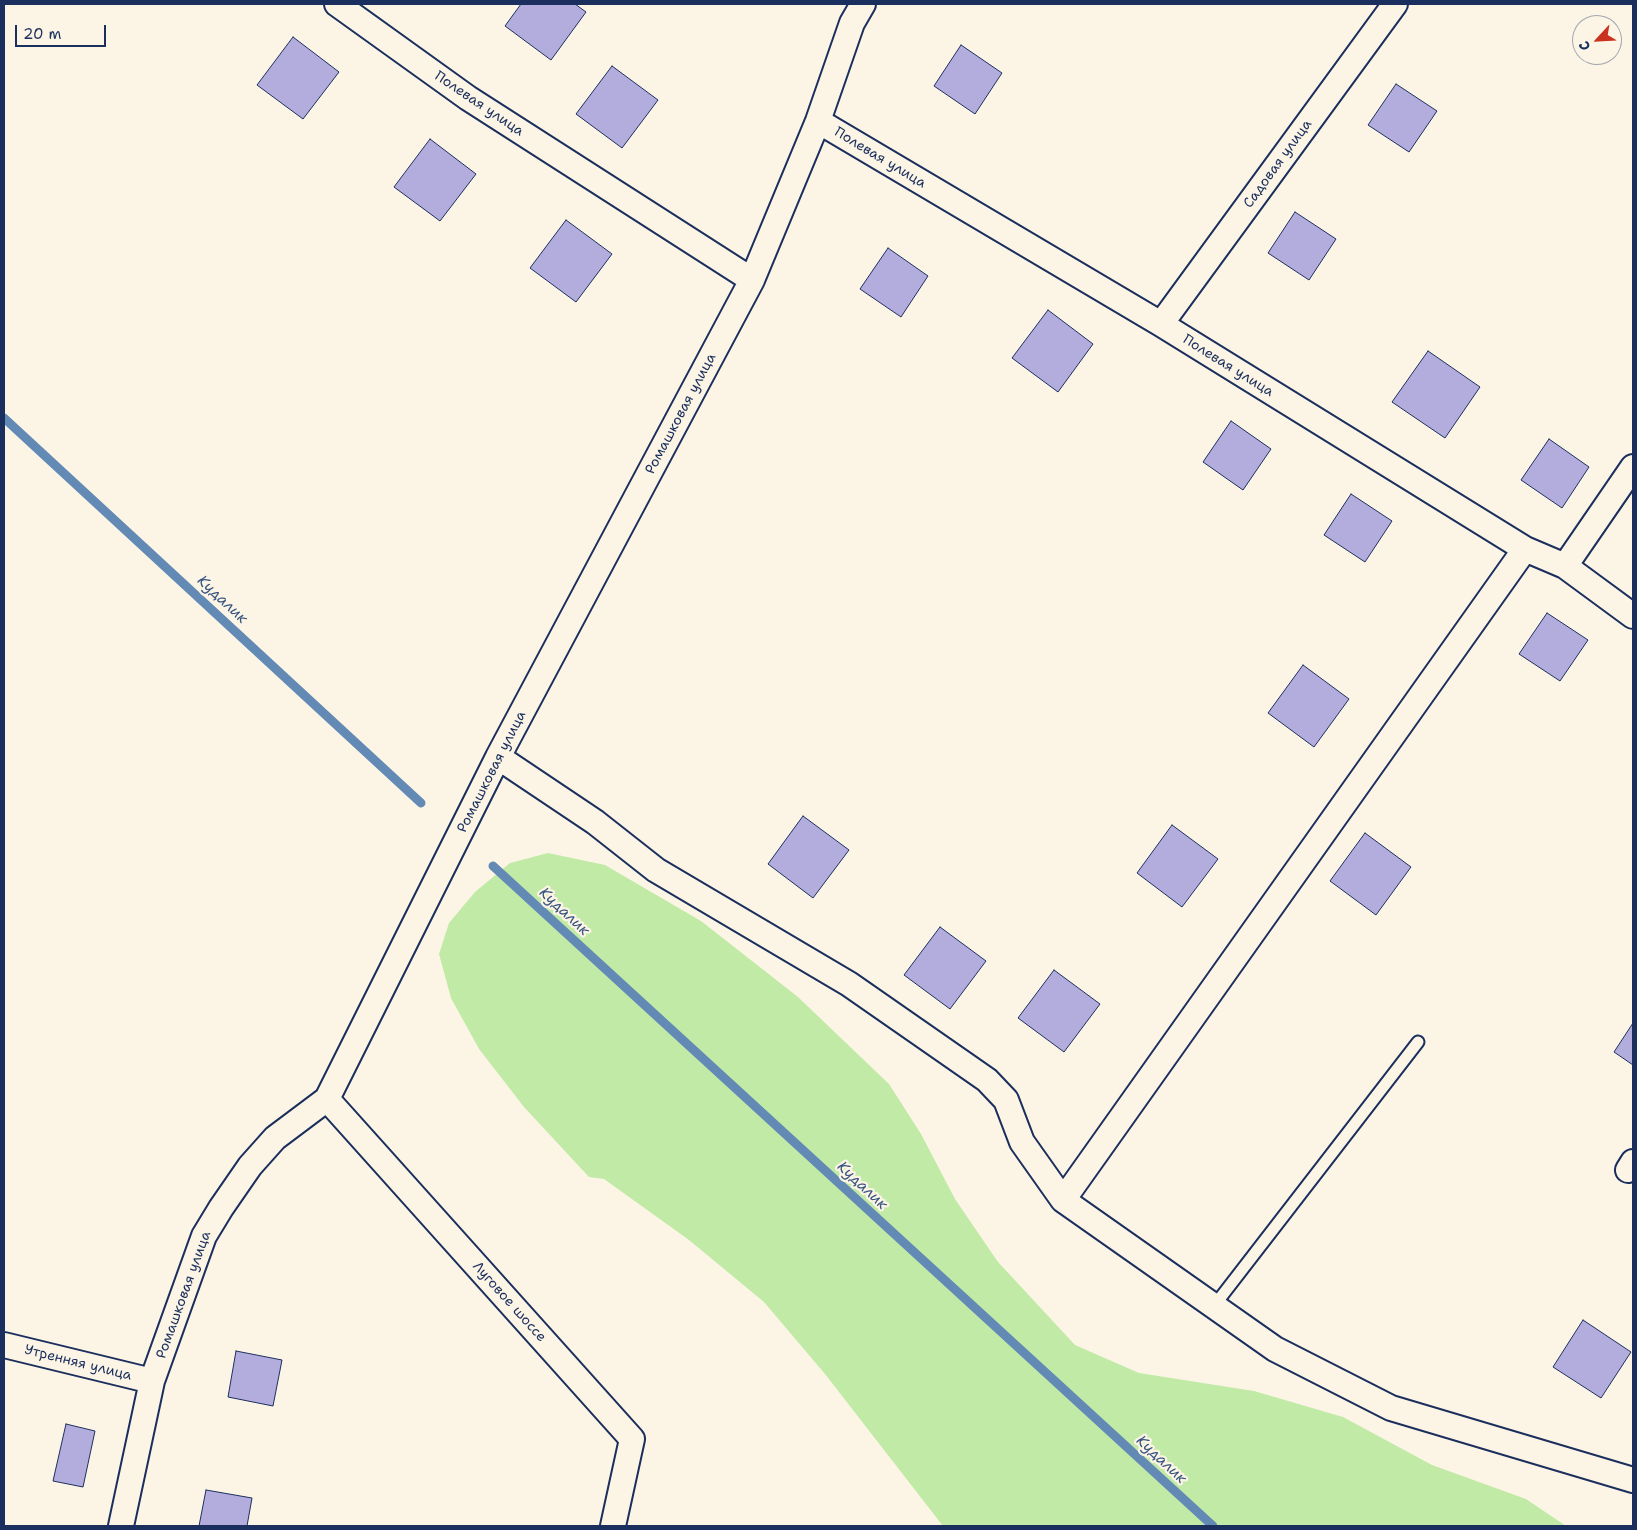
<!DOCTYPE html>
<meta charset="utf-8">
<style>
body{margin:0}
#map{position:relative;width:1637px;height:1530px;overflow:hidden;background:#fcf5e5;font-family:"Shantell Sans",sans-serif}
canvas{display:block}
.frame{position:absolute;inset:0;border:5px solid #1b2f5e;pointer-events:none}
.north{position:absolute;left:1572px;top:15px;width:50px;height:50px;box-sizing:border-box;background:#fcf5e5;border:1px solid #a2a6af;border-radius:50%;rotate:245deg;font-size:14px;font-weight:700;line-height:20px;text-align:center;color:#1b2f5e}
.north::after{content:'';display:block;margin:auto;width:18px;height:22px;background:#c8321e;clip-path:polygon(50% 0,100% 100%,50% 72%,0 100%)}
.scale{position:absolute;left:15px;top:25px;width:91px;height:22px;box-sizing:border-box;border:2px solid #1b2f5e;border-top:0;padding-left:6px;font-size:15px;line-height:18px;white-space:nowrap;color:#1b2f5e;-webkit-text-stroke:4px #fcf5e5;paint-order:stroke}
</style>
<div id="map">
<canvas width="1637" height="1530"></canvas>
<div class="frame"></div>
<div class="north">С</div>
<div class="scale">20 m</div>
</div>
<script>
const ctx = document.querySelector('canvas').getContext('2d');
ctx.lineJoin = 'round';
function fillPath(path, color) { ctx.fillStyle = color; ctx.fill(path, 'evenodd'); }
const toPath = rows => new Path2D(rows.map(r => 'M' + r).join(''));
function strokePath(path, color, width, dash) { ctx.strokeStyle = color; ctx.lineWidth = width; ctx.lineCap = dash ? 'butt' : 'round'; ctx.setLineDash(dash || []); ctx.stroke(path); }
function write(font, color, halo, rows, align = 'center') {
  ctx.font = font + ' "Shantell Sans",sans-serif'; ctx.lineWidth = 4.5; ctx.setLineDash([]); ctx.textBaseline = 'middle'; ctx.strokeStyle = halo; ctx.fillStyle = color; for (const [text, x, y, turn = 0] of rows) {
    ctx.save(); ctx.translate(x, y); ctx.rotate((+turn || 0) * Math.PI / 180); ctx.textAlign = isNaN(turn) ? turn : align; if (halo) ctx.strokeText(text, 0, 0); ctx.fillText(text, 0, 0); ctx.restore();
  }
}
const green = toPath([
 [548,853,605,865,701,921,798,997,889,1084,921,1134,955,1199,998,1262,1075,1345,1139,1373,1254,1391,1343,1417,1432,1465,1526,1499,1566,1526,943,1526,825,1374,764,1302,689,1240,604,1179,589,1177,524,1107,479,1049,451,998,439,954,449,923,475,892,510,863]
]);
const stream = toPath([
 [4,418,421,803],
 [493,866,1213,1526]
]);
const building = toPath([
 [521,4,575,4,586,12,551,60,505,26,521,4],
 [293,37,339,72,303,119,257,85,293,37],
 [961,45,1002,73,975,114,934,86,961,45],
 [612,66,658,100,622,148,576,114,612,66],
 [1396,84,1437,111,1409,152,1368,125,1396,84],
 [430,139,476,174,440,221,394,187,430,139],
 [1295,212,1336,239,1309,280,1268,253,1295,212],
 [566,220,612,254,576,302,530,268,566,220],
 [888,248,928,276,901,317,860,289,888,248],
 [1048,310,1093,344,1058,392,1012,358,1048,310],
 [1428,351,1480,387,1445,438,1392,402,1428,351],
 [1231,421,1271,449,1243,490,1203,462,1231,421],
 [1549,439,1589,467,1562,508,1521,480,1549,439],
 [1351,494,1392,521,1365,562,1324,535,1351,494],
 [1547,613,1588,640,1560,681,1519,654,1547,613],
 [1303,665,1349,699,1314,747,1268,713,1303,665],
 [803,816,849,850,813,898,768,864,803,816],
 [1172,825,1218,859,1182,907,1137,873,1172,825],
 [1365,833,1411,867,1376,915,1330,881,1365,833],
 [940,927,986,961,950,1009,904,975,940,927],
 [1054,970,1100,1004,1064,1052,1018,1018,1054,970],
 [1633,1023,1633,1065,1614,1052,1633,1023],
 [1583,1320,1631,1352,1601,1398,1553,1367,1583,1320],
 [236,1351,282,1360,273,1406,228,1397,236,1351],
 [66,1424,95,1431,83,1487,53,1481,66,1424],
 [206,1490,252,1498,247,1526,199,1526,206,1490]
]);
const service = toPath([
 [1214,1306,1418,1042]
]);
const minor = toPath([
 [337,4,468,98,752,280],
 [818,121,1161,324,1525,549,1565,566,1633,616],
 [1161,324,1395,4],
 [1565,566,1633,467],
 [498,757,595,822,656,870,849,984,987,1080,1006,1100,1022,1142,1063,1200,1275,1349,1391,1408,1633,1480],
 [327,1099,632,1439,613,1526],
 [1628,1170,1633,1162],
 [1063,1200,1525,549],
 [4,1345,152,1381],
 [121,1526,152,1381,204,1236,221,1208,250,1166,275,1138,327,1099,498,757,752,280,818,121,852,23,863,4]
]);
const streetNames = [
 ["Полевая улица",479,104,34],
 ["Полевая улица",880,158,31],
 ["Садовая улица",1278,164,-54],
 ["Полевая улица",1228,366,32],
 ["Ромашковая улица",681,414,-62],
 ["Ромашковая улица",492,772,-63],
 ["Ромашковая улица",184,1295,-70],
 ["Луговое шоссе",509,1302,48],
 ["Утренняя улица",78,1363,14]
];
const waterNames = [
 ["Кудалик",222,600,43],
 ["Кудалик",564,912,43],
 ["Кудалик",862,1186,43],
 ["Кудалик",1161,1460,43]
];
fillPath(green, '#c0eaa6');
strokePath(stream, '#628ab5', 9);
fillPath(building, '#b3adde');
strokePath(building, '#1b2f5e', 1);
strokePath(service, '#1b2f5e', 15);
strokePath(minor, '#1b2f5e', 28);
strokePath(service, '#fcf5e5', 11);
strokePath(minor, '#fcf5e5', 24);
write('14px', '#1b2f5e', '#fcf5e5', streetNames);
write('italic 15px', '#385582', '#fcf5e5', waterNames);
</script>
